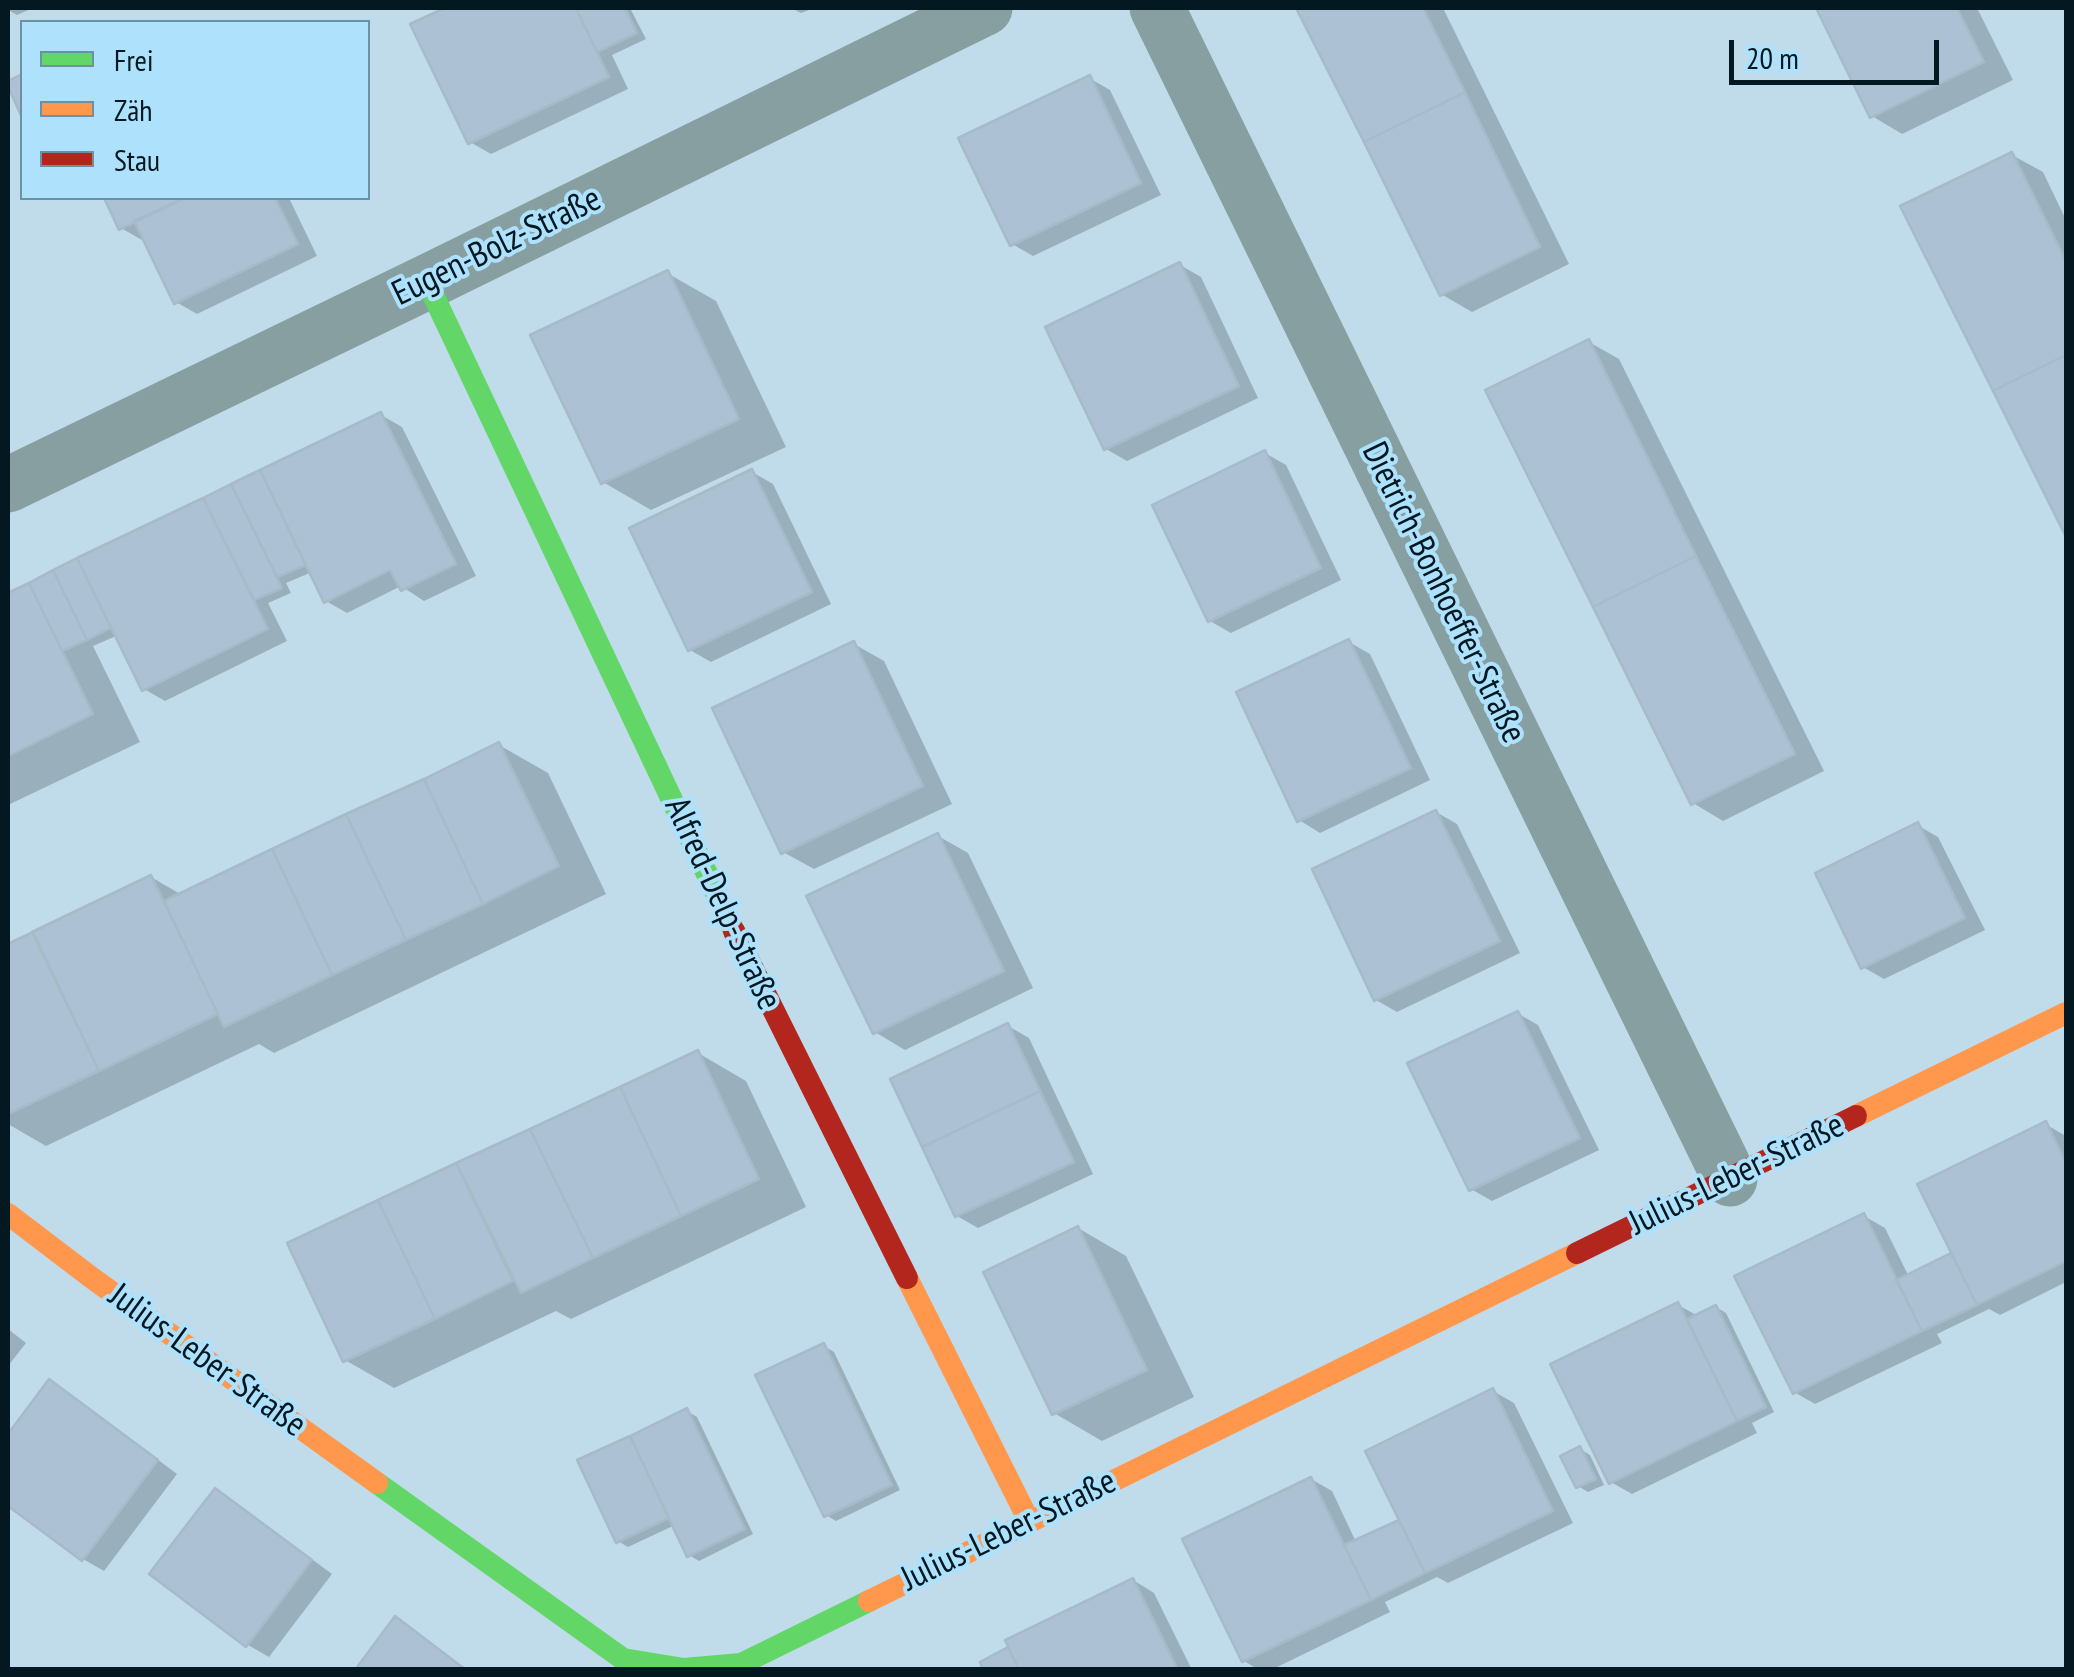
<!DOCTYPE html>
<meta charset="utf-8">
<style>
body{margin:0}
#map{position:relative;width:2074px;height:1677px;overflow:hidden;background:#c0dbea;font-family:"PT Sans Narrow",sans-serif}
canvas{display:block}
.frame{position:absolute;inset:0;border:10px solid #041821;pointer-events:none}
.legend{position:absolute;left:20px;top:20px;width:350px;height:180px;box-sizing:border-box;background:#aee1fc;border:2px solid #6a91a4;margin:0;padding:12px 18px;list-style:none;font-size:30px;color:#041821}
.legend li{display:flex;align-items:center;gap:20px;height:50px}
.legend b{width:50px;border:2px solid #6a91a4}
.scale{position:absolute;left:1729px;top:40px;width:210px;height:45px;box-sizing:border-box;border:5px solid #041821;border-top:0;padding-left:12px;font-size:30px;line-height:35px;white-space:nowrap;color:#041821;-webkit-text-stroke:8px #aee1fc;paint-order:stroke}
</style>
<div id="map">
<canvas width="2074" height="1677"></canvas>
<div class="frame"></div>
<ul class="legend">
<li><b style="height:12px;background:#63d668"></b>Frei</li>
<li><b style="height:12px;background:#ff974d"></b>Zäh</li>
<li><b style="height:12px;background:#b3261e"></b>Stau</li>
</ul>
<div class="scale">20 m</div>
</div>
<script>
const ctx = document.querySelector('canvas').getContext('2d');
ctx.lineJoin = 'round';
function fillPath(path, color) { ctx.fillStyle = color; ctx.fill(path, 'evenodd'); }
const toPath = rows => new Path2D(rows.map(r => 'M' + r).join(''));
function strokePath(path, color, width, dash) { ctx.strokeStyle = color; ctx.lineWidth = width; ctx.lineCap = dash ? 'butt' : 'round'; ctx.setLineDash(dash || []); ctx.stroke(path); }
function write(font, color, halo, rows, align = 'center') {
  ctx.font = font + ' "PT Sans Narrow",sans-serif'; ctx.lineWidth = 8; ctx.setLineDash([]); ctx.textBaseline = 'middle'; ctx.strokeStyle = halo; ctx.fillStyle = color; for (const [text, x, y, turn = 0] of rows) {
    ctx.save(); ctx.translate(x, y); ctx.rotate((+turn || 0) * Math.PI / 180); ctx.textAlign = isNaN(turn) ? turn : align; if (halo) ctx.strokeText(text, 0, 0); ctx.fillText(text, 0, 0); ctx.restore();
  }
}
const shadow = toPath([
 [8,8,33,8,17,15,8,10],
 [450,8,630,8,646,39,612,55,628,89,491,154,470,142,413,25],
 [791,8,814,8,801,13],
 [1299,8,1443,8,1569,264,1472,312,1441,294],
 [1818,8,1977,8,2013,80,1902,134,1872,116],
 [1089,78,1110,90,1161,195,1033,256,1012,244],
 [2012,155,2043,172,2066,220,2066,534,1903,208],
 [107,198,289,198,317,256,197,314,176,302,145,238,142,240,121,228],
 [1180,265,1201,277,1258,398,1127,461,1106,449],
 [667,273,716,301,786,447,651,510,603,482],
 [1589,342,1619,359,1824,771,1723,821,1693,803],
 [381,415,402,427,476,576,424,601,401,586,347,613,326,601,312,572,286,583,291,593,268,603,287,641,165,701,144,689,116,636,93,646,140,742,8,805,8,596],
 [1265,453,1286,465,1341,580,1231,633,1210,621],
 [752,472,773,484,831,604,711,662,690,650],
 [1349,642,1370,654,1430,780,1320,833,1299,820],
 [854,644,884,661,952,804,814,869,783,852],
 [499,745,548,773,606,894,274,1053,259,1044,46,1146,8,1124,8,946,151,877,182,895],
 [1436,812,1457,824,1520,953,1397,1012,1376,1000],
 [1917,825,1938,837,1985,930,1884,979,1863,967],
 [938,836,968,853,1033,988,905,1050,875,1032],
 [1517,1013,1538,1025,1599,1150,1492,1201,1471,1189],
 [1008,1026,1029,1038,1093,1174,978,1228,957,1216],
 [698,1053,746,1081,806,1207,571,1319,556,1311,394,1388,345,1360,290,1244],
 [2045,1124,2066,1136,2066,1282,2000,1315,1989,1309,1937,1334,1942,1343,1815,1404,1794,1392,1864,1216,1885,1228,1909,1277,1951,1256,1957,1260],
 [1078,1228,1126,1256,1194,1397,1102,1441,1054,1413],
 [1678,1305,1698,1316,1716,1307,1726,1313,1774,1412,1752,1423,1757,1433,1632,1494,1611,1482],
 [8,1329,26,1343,8,1366],
 [824,1346,834,1352,900,1490,836,1521,826,1515],
 [49,1382,70,1394,177,1474,104,1571,83,1559,8,1503,8,1438],
 [1493,1391,1514,1403,1573,1523,1448,1583,1437,1577,1385,1602,1390,1612,1271,1670,1259,1670,1244,1661,1311,1479,1332,1491,1356,1542,1398,1522],
 [687,1411,697,1417,753,1534,699,1561,689,1555,675,1525,628,1547,618,1541],
 [1580,1449,1590,1455,1604,1485,1588,1492,1578,1486],
 [215,1491,236,1503,332,1574,269,1657,248,1645,153,1574],
 [1133,1580,1154,1593,1192,1670,986,1670,983,1664],
 [396,1619,416,1631,467,1670,358,1670]
]);
const building = toPath([
 [445,8,576,8,609,77,468,144,410,24,445,8],
 [576,8,625,8,637,33,597,52,576,8],
 [1296,8,1423,8,1465,92,1364,142,1296,8],
 [1816,8,1957,8,1984,62,1870,118,1816,8],
 [22,74,22,118,8,86,8,81,22,74],
 [1090,75,1141,183,1010,246,958,138,1090,75],
 [1465,92,1540,247,1440,296,1364,142,1465,92],
 [2012,152,2066,261,2066,355,1993,391,1900,206,2012,152],
 [104,198,185,198,119,230,104,198],
 [185,198,275,198,298,244,174,304,134,221,185,198],
 [1180,262,1239,386,1104,450,1045,327,1180,262],
 [668,270,739,419,601,484,530,335,668,270],
 [1589,339,1696,556,1593,607,1485,390,1589,339],
 [2066,355,2066,537,1993,391,2066,355],
 [381,412,456,564,401,591,390,570,324,603,260,470,381,412],
 [1265,450,1321,568,1208,622,1152,505,1265,450],
 [752,469,812,592,688,651,629,528,752,469],
 [260,470,306,565,277,577,231,484,260,470],
 [231,484,282,588,254,600,203,498,231,484],
 [203,498,268,629,142,691,77,558,203,498],
 [1696,556,1795,754,1691,805,1593,607,1696,556],
 [77,558,111,628,87,640,53,570,77,558],
 [53,570,87,640,62,651,29,583,53,570],
 [29,583,93,714,8,756,8,593,29,583],
 [1349,639,1411,768,1297,822,1236,692,1349,639],
 [854,641,923,786,781,854,712,708,854,641],
 [499,742,559,866,483,904,424,779,499,742],
 [424,779,483,904,406,940,346,814,424,779],
 [1436,810,1500,941,1374,1001,1312,869,1436,810],
 [346,814,406,940,332,975,272,849,346,814],
 [1918,822,1965,918,1861,969,1815,873,1918,822],
 [938,833,1004,971,873,1034,806,896,938,833],
 [272,849,332,975,224,1027,164,901,272,849],
 [151,875,218,1014,99,1071,32,932,151,875],
 [33,932,99,1071,8,1114,8,944,33,932],
 [1518,1011,1580,1138,1469,1191,1407,1063,1518,1011],
 [1008,1023,1040,1091,922,1147,890,1079,1008,1023],
 [698,1050,759,1179,681,1216,620,1087,698,1050],
 [620,1087,681,1216,593,1258,530,1129,620,1087],
 [1040,1091,1074,1162,955,1217,922,1147,1040,1091],
 [2046,1121,2066,1163,2066,1261,1977,1305,1917,1184,2046,1121],
 [530,1129,593,1258,521,1293,456,1163,530,1129],
 [456,1163,513,1281,435,1319,378,1200,456,1163],
 [378,1200,435,1319,343,1362,287,1243,378,1200],
 [1864,1213,1922,1331,1793,1394,1734,1276,1864,1213],
 [1078,1226,1147,1370,1052,1415,983,1272,1078,1226],
 [1951,1253,1977,1305,1922,1331,1896,1280,1951,1253],
 [1678,1302,1737,1421,1609,1484,1550,1364,1678,1302],
 [1716,1305,1766,1407,1737,1421,1687,1319,1716,1305],
 [824,1343,892,1485,824,1517,755,1375,824,1343],
 [49,1379,158,1460,82,1561,8,1506,8,1434,49,1379],
 [1493,1388,1553,1511,1425,1573,1365,1451,1493,1388],
 [687,1408,745,1529,687,1557,630,1436,687,1408],
 [630,1436,669,1518,616,1543,577,1460,630,1436],
 [1580,1446,1596,1479,1576,1488,1560,1456,1580,1446],
 [1311,1477,1371,1600,1242,1662,1182,1539,1311,1477],
 [215,1488,312,1560,246,1647,149,1574,215,1488],
 [1399,1520,1425,1573,1371,1600,1344,1545,1399,1520],
 [1133,1578,1178,1670,1019,1670,1005,1640,1133,1578],
 [395,1616,466,1670,355,1670,395,1616],
 [1008,1647,1019,1670,983,1670,980,1662,1008,1647]
]);
const street = toPath([
 [1157,8,1730,1179],
 [8,485,427,282,985,8]
]);
const fast = toPath([
 [427,282,734,931],
 [377,1483,623,1659,684,1669,741,1664,869,1601]
]);
const slow = toPath([
 [1856,1116,2066,1013],
 [8,1214,92,1278,377,1483],
 [907,1278,1029,1521],
 [869,1601,1577,1253]
]);
const jam = toPath([
 [734,931,907,1278],
 [1577,1253,1856,1116]
]);
const streetNames = [
 ["Eugen-Bolz-Straße",497,247,-26],
 ["Dietrich-Bonhoeffer-Straße",1443,593,64],
 ["Alfred-Delp-Straße",722,904,65],
 ["Julius-Leber-Straße",1737,1175,-26],
 ["Julius-Leber-Straße",207,1361,36],
 ["Julius-Leber-Straße",1009,1531,-26]
];
fillPath(shadow, '#0003');
fillPath(building, '#acc1d3');
strokePath(building, '#a7bac8', 2.5);
strokePath(street, '#889fa1', 55);
strokePath(fast, '#63d668', 22);
strokePath(slow, '#ff974d', 22);
strokePath(jam, '#b3261e', 22);
write('35px', '#041821', '#aee1fc', streetNames);
</script>
